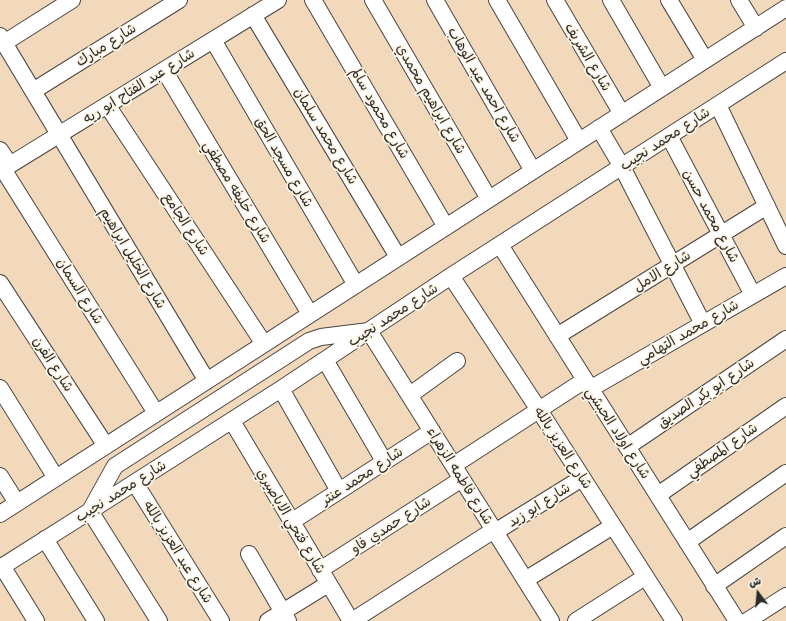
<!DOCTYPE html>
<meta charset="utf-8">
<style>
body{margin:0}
#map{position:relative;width:786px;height:621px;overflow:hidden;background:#f3d9bb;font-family:Mali,"Playpen Sans Arabic",sans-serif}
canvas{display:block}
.north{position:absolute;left:738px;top:573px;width:40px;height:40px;-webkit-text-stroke:3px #fcf5e5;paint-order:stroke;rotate:344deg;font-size:11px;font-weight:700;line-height:16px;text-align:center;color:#2b2b2b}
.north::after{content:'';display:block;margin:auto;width:14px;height:18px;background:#2b2b2b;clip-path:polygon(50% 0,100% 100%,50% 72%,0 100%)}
</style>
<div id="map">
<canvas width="786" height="621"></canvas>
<div class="north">ش</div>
</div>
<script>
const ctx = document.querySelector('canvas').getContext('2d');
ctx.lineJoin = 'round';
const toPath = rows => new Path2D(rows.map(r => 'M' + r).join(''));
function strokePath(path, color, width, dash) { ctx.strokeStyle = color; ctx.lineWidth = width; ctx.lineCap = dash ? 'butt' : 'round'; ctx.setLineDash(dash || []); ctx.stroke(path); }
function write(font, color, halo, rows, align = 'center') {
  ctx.font = font + ' Mali,"Playpen Sans Arabic",sans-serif'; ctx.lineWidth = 3.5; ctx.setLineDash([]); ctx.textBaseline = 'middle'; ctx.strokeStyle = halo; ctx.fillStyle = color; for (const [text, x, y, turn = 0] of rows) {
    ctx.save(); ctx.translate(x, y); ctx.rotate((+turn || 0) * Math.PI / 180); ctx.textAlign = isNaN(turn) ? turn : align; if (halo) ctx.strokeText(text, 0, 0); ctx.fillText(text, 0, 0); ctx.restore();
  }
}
const minor = toPath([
 [313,0,446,227],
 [373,0,489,199],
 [435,0,533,171],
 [497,0,579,141],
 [555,0,622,114],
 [611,0,662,88],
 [669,0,705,60],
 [739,0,756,28],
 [253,15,398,257],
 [0,36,207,381],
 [213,40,356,285],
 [4,43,72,0],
 [164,70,310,314],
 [33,91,179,0],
 [107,105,264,344],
 [718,105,786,246],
 [599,128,622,167,703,324],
 [669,136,753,295],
 [0,150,10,165],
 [3,169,156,413],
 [0,171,278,0],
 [500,245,737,621],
 [451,276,539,410,674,621],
 [0,283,106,446],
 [557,336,767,206],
 [325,360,384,461],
 [0,388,56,478],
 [281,389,339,491],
 [590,389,786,276],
 [410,395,457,361],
 [232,421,351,621],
 [627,447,786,339],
 [454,465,585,380],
 [0,476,17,503],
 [135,483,221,621],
 [658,495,786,406],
 [0,514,786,8],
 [291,522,432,431],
 [495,532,582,478],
 [45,539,96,621],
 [687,542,786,473],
 [249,554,288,621],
 [2,566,36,621],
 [0,568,90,511,281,389,451,276,786,61],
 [320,570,462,479],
 [525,580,613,526],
 [714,586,786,536],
 [159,621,90,511,115,466,309,341,321,337,369,331,551,621],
 [268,621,328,584],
 [352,621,494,530],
 [576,621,645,577],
 [747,621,786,596]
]);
const streetNames = [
 ["شارع مبارك",106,45,-32],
 ["شارع الشريف",588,57,59],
 ["شارع احمد عبد الوهاب",484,85,60],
 ["شارع عبد الفتاح ابو ريه",139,86,-32],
 ["شارع ابراهيم محمدي",431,99,60],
 ["شارع محمود سالم",380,113,60],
 ["شارع محمد سلمان",326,136,59],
 ["شارع محمد نجيب",665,139,-33],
 ["شارع مسجد الحق",284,162,60],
 ["شارع خليفه مصطفي",237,192,59],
 ["شارع محمد حسن",711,216,62],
 ["شارع الجامع",186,224,57],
 ["شارع الخليل ابراهيم",133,258,59],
 ["شارع الامل",662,271,-32],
 ["شارع السمان",80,291,58],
 ["شارع محمد نجيب",393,315,-33],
 ["شارع محمد التهامي",688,332,-30],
 ["شارع الفرن",53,364,57],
 ["شارع ابو بكر الصديق",706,393,-34],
 ["شارع اولاد الحبشي",618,433,57],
 ["شارع العزيز بالله",563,448,57],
 ["شارع المصطفي",722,450,-35],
 ["شارع محمد عنتر",362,476,-33],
 ["شارع فاطمه الزهراء",460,476,58],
 ["شارع محمد نجيب",121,491,-32],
 ["شارع ابو زيد",539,505,-32],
 ["شارع فتحي الاباصيري",291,521,59],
 ["شارع حمدي فاو",391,525,-33],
 ["شارع عبد العزيز بالله",178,552,58]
];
strokePath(minor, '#494541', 18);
strokePath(minor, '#fff', 16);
write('14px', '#2b2b2b', '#fcf5e5', streetNames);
</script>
